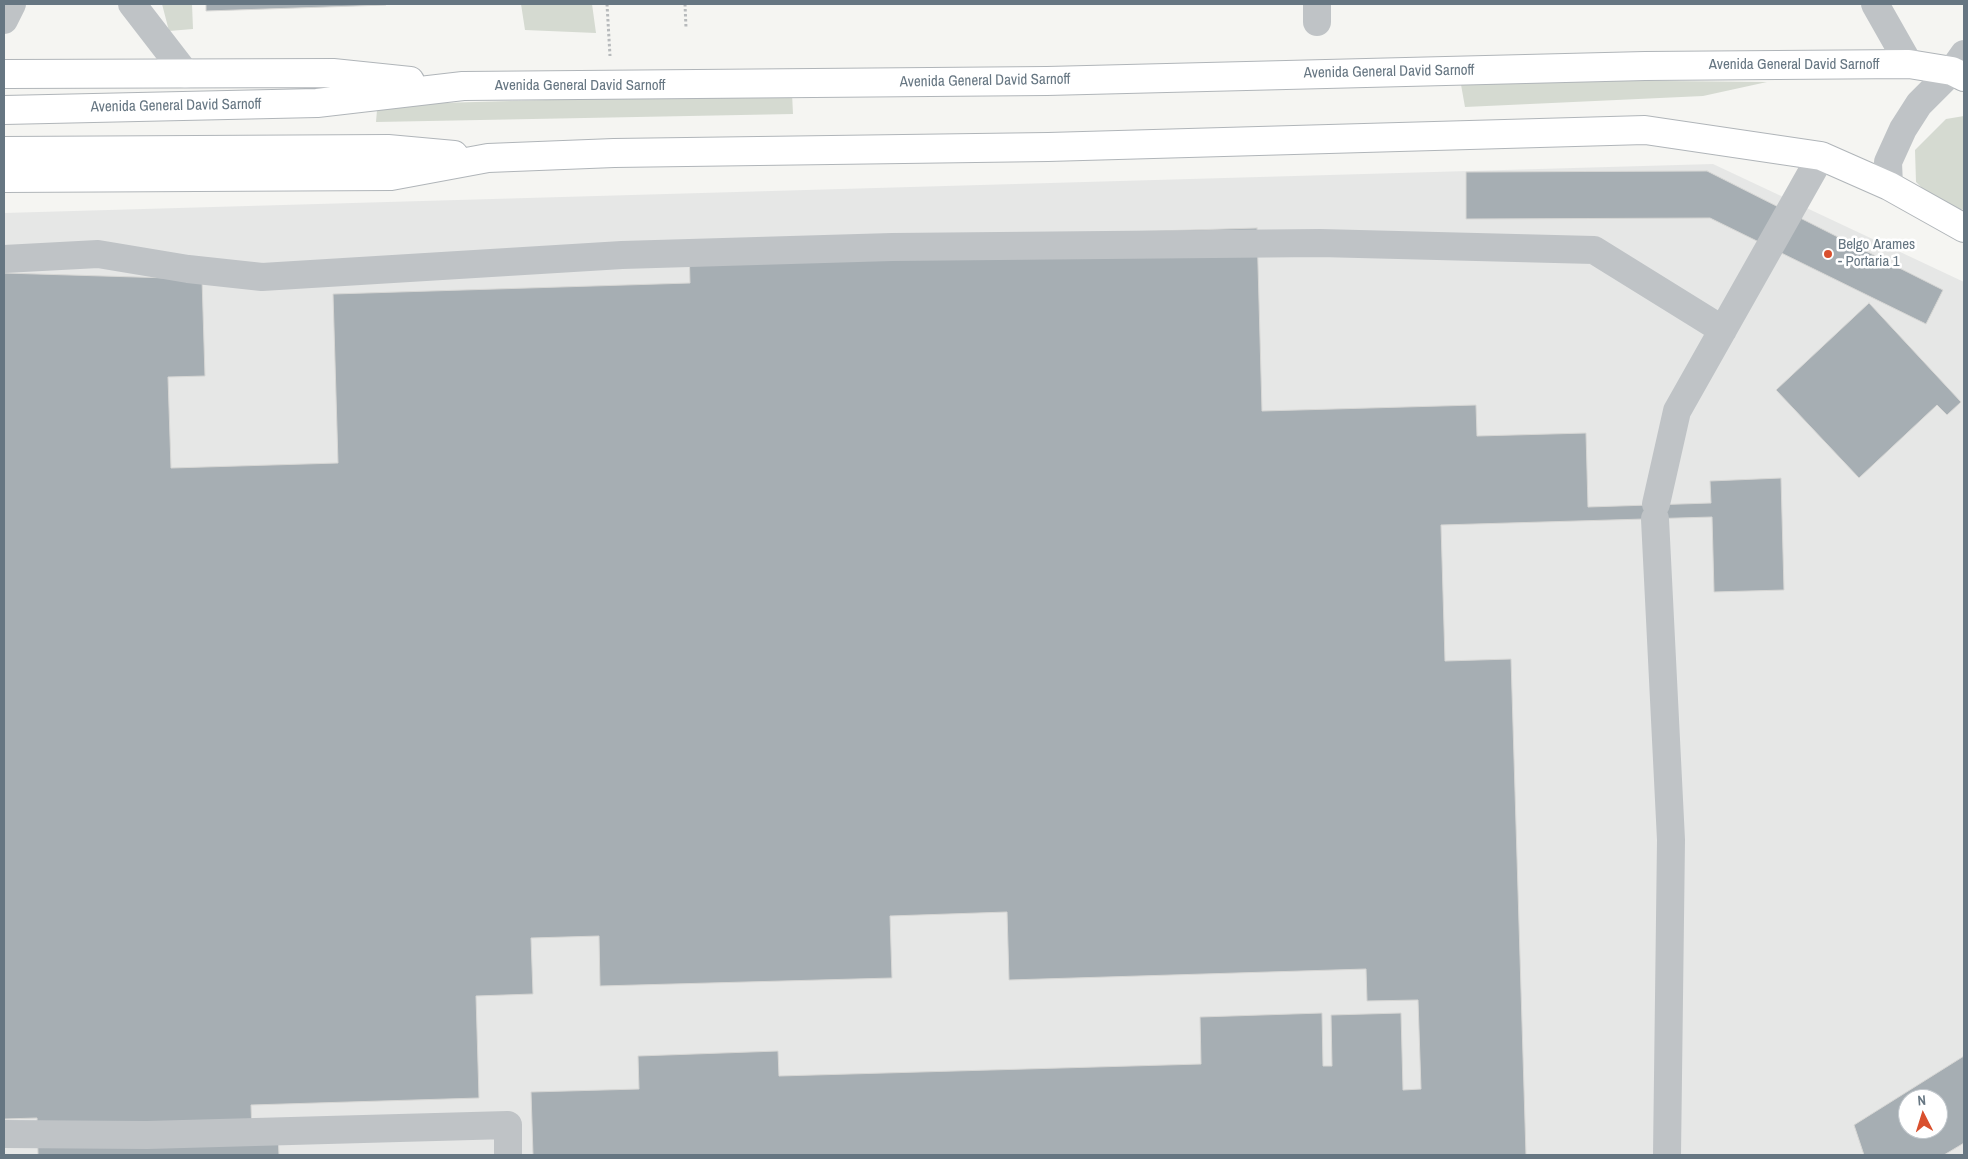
<!DOCTYPE html>
<style>
body{margin:0}
#map{position:relative;width:1968px;height:1159px;overflow:hidden;background:#f5f5f2;font-family:"Archivo Narrow",sans-serif}
canvas{display:block}
.frame{position:absolute;inset:0;border:5px solid #667682;pointer-events:none}
.north{position:absolute;left:1898px;top:1089px;width:50px;height:50px;box-sizing:border-box;background:#fff;border:1px solid #c2c8cd;border-radius:50%;rotate:355deg;font-size:14px;font-weight:700;line-height:20px;text-align:center;color:#667682}
.north::after{content:'';display:block;margin:auto;width:18px;height:22px;background:#d9502e;clip-path:polygon(50% 0,100% 100%,50% 72%,0 100%)}
</style>
<div id="map">
<canvas width="1968" height="1159"></canvas>
<div class="frame"></div>
<div class="north">N</div>
</div>
<script>
const ctx = document.querySelector('canvas').getContext('2d');
ctx.lineJoin = 'round';
function fillPath(path, color) { ctx.fillStyle = color; ctx.fill(path, 'evenodd'); }
const toPath = rows => new Path2D(rows.map(r => 'M' + r).join(''));
function strokePath(path, color, width, dash) { ctx.strokeStyle = color; ctx.lineWidth = width; ctx.lineCap = dash ? 'butt' : 'round'; ctx.setLineDash(dash || []); ctx.stroke(path); }
function write(font, color, halo, rows, align = 'center') {
  ctx.font = font + ' "Archivo Narrow",sans-serif'; ctx.lineWidth = 5; ctx.setLineDash([]); ctx.textBaseline = 'middle'; ctx.strokeStyle = halo; ctx.fillStyle = color; for (const [text, x, y, turn = 0] of rows) {
    ctx.save(); ctx.translate(x, y); ctx.rotate((+turn || 0) * Math.PI / 180); ctx.textAlign = isNaN(turn) ? turn : align; if (halo) ctx.strokeText(text, 0, 0); ctx.fillText(text, 0, 0); ctx.restore();
  }
}
const built = toPath([
 [1713,164,1964,282,1964,1155,4,1155,4,213],
 [1908,1099,1938,1099,1938,1129,1908,1129]
]);
const green = toPath([
 [162,4,192,4,193,29,169,31],
 [521,4,592,4,596,33,525,30],
 [1460,79,1767,82,1703,96,1465,107],
 [792,93,793,114,376,122,377,110,405,104],
 [1964,116,1964,210,1938,204,1916,182,1915,150,1946,119]
]);
const building = toPath([
 [206,4,386,4,386,5,206,11,206,4],
 [1707,171,1943,290,1926,324,1710,218,1466,219,1466,172,1707,171],
 [1257,228,1262,411,1476,405,1477,436,1586,433,1588,507,1711,503,1710,481,1781,478,1784,590,1714,592,1712,517,1441,525,1445,661,1511,659,1526,1155,533,1155,531,1092,639,1089,638,1056,778,1051,779,1076,1201,1064,1200,1017,1322,1013,1323,1066,1332,1066,1331,1015,1401,1013,1403,1090,1421,1089,1418,1000,1367,1001,1366,969,1009,980,1007,912,890,916,892,978,600,986,599,936,531,938,533,994,476,996,479,1098,251,1105,252,1134,278,1133,279,1155,38,1155,37,1118,4,1119,4,273,202,279,205,376,168,377,171,468,338,463,333,294,690,283,689,245,1257,228],
 [1869,303,1961,402,1947,415,1937,405,1859,478,1776,390,1869,303],
 [1964,1056,1964,1143,1944,1155,1864,1155,1854,1125,1964,1056],
 [1908,1099,1938,1099,1938,1129,1908,1129,1908,1099]
]);
const path = toPath([
 [607,4,610,56],
 [685,4,686,28]
]);
const minor = toPath([
 [132,4,186,74],
 [1317,4,1317,22],
 [1875,4,1909,64],
 [4,20,12,4],
 [1889,186,1888,162,1903,129,1919,104,1952,71,1964,54],
 [4,259,98,254,188,269,262,277,622,255,892,247,1320,243,1594,250,1723,330],
 [1656,504,1677,411,1821,156],
 [1655,519,1671,840,1667,1155],
 [4,1134,147,1135,508,1125,508,1155]
]);
const major = toPath([
 [4,74,333,73,410,81],
 [4,110,317,103,463,86,1047,81,1645,66,1909,64,1952,71,1964,77],
 [4,151,388,149,454,155],
 [4,178,391,176,488,158,614,153,1048,147,1645,130,1821,156,1889,186,1964,228]
]);
const markers = [
 [1828,254,5,"#d9502e"]
];
const streetNames = [
 ["Avenida General David Sarnoff",1794,65],
 ["Avenida General David Sarnoff",1389,72,-1],
 ["Avenida General David Sarnoff",985,81,-1],
 ["Avenida General David Sarnoff",580,86],
 ["Avenida General David Sarnoff",176,106,-1]
];
const poiNames = [
 ["Belgo Arames",1838,245],
 ["- Portaria 1",1838,262]
];
fillPath(built, '#e6e7e6');
fillPath(green, '#d5dad1');
fillPath(building, '#a6aeb3');
strokePath(building, '#d7d7d5', 1);
strokePath(major, '#b0b5b9', 30);
strokePath(path, '#b7babc', 3, [2.5, 2.5]);
strokePath(minor, '#bfc3c6', 28);
strokePath(major, '#fff', 28);
for (const [x, y, r, color] of markers) { const dot = new Path2D(); dot.arc(x, y, r, 0, 2 * Math.PI); ctx.fillStyle = color; ctx.fill(dot); strokePath(dot, '#fff', 2); }
write('15px', '#667682', '#fff', streetNames);
write('15px', '#667682', '#fff', poiNames, 'left');
</script>
